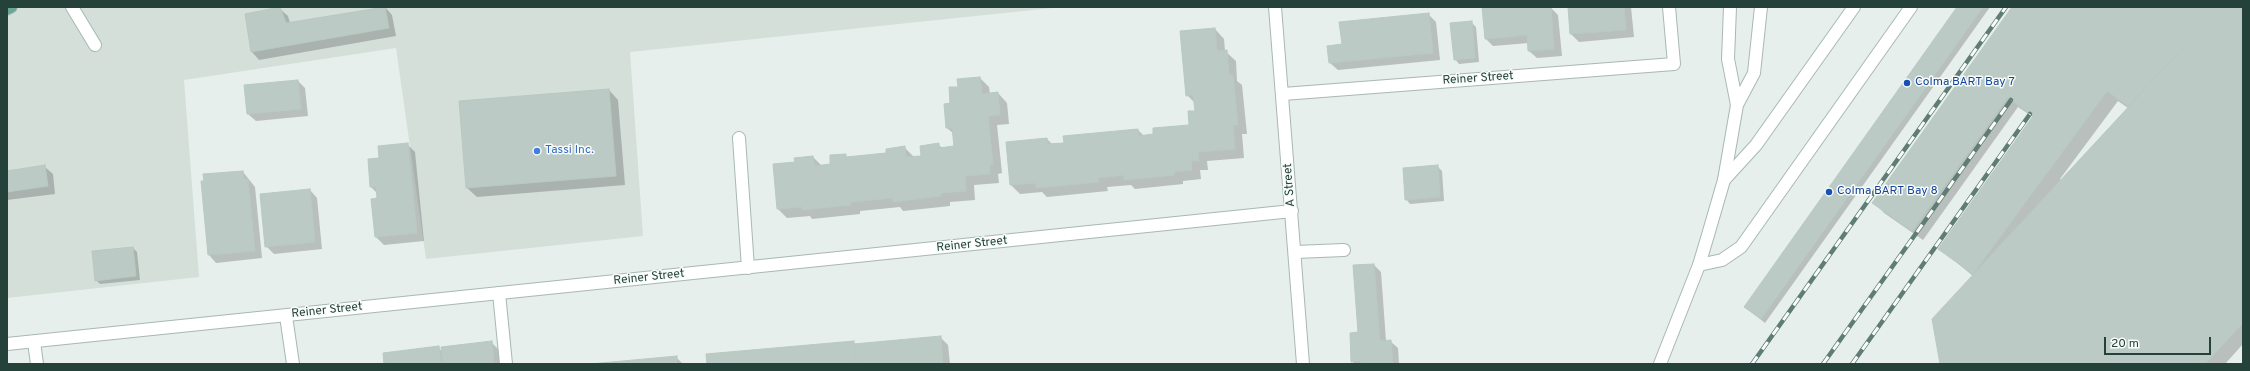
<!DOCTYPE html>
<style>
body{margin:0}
#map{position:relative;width:2250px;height:371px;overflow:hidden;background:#e6efeb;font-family:Overpass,sans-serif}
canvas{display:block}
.frame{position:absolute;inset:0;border:8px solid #24423a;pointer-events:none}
.scale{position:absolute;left:2104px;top:337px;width:107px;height:18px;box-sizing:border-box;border:2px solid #24423a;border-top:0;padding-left:5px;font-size:12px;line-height:14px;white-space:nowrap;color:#24423a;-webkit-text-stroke:3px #f7fbf9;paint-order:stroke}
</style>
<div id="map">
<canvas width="2250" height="371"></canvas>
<div class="frame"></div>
<div class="scale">20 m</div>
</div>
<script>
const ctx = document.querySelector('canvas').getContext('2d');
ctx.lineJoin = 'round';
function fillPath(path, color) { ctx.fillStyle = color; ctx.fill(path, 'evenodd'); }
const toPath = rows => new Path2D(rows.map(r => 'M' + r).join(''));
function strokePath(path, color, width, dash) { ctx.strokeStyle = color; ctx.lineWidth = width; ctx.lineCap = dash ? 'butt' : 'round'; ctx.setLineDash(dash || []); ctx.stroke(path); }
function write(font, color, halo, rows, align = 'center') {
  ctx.font = font + ' Overpass,sans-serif'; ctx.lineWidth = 3; ctx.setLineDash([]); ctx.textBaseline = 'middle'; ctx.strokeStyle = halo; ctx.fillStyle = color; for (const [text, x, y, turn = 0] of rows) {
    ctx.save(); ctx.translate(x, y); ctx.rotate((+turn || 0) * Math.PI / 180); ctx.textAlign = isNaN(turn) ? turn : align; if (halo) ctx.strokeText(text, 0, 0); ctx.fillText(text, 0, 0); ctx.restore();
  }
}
const built = toPath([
 [7,7,1062,7,630,52,643,236,426,259,396,48,184,80,199,277,7,298]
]);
const shadow = toPath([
 [385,7,392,15,396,36,259,60,252,52,246,15,280,9,288,16,290,23],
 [1483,7,1550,7,1558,15,1562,56,1537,58,1529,51,1529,43,1493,46,1486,39],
 [1569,7,1631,7,1634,37,1579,42,1571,34],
 [1958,7,1990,7,1765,323,1745,307],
 [2013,7,2243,7,2243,344,2225,364,1940,364,1973,276,1940,249,2033,117,2018,107,1923,240,1884,213,1874,202],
 [2118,101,2128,108,2061,180,2060,179],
 [1428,14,1436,22,1440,60,1338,70,1330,63],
 [1471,22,1476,27,1479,62,1459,64,1455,59],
 [1215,29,1224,39,1225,51,1236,61,1237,81,1242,85,1247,134,1242,134,1244,158,1207,161,1208,170,1200,170,1201,179,1183,181,1183,184,1135,189,1131,185,1107,187,1108,191,1047,197,1042,192,1020,194,1011,185,1047,139,1053,145,1138,130,1144,136,1154,135,1190,126,1196,111,1195,103,1187,95],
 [980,78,989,87,990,94,998,93,1007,103,1009,124,997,125,1002,173,998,174,999,183,974,185,975,200,950,202,950,206,903,211,900,207,860,211,860,214,812,219,810,216,787,218,778,209,797,163,813,157,822,166,831,165,845,155,848,158,887,154,904,147,914,157,922,157,938,144,942,148,955,147,954,134,947,128,951,104,959,87],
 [298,81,305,88,308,116,256,121,248,114],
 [609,90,618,100,625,185,477,197,467,188],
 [407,144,415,152,424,241,384,245,376,237,372,200,378,199,377,193,371,187,369,160,380,159],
 [1437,166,1442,171,1444,201,1410,204,1406,199],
 [45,167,53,174,55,194,7,200,7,172],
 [243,172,255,187,262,258,216,263,209,255,202,182],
 [310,190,317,198,322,249,274,254,266,246],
 [133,248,137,252,140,280,100,284,96,280],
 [1374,265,1381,272,1386,341,1390,341,1398,348,1399,364,1355,364,1352,361],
 [940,337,948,345,950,364,708,364,853,342,856,345],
 [491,342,499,350,500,364,385,364,438,348,443,352],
 [676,357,683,364,601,364]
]);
const building = toPath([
 [280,7,286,23,385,7,389,28,251,52,245,14,280,7],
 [1482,7,1551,7,1554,49,1528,51,1527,35,1485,39,1482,7],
 [1568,7,1624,7,1626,30,1570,34,1568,7],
 [1957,7,1983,7,1761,319,1744,307,1957,7],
 [2012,7,2221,7,2128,106,2107,91,1973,274,1938,249,2033,116,2011,100,2008,97,1912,231,1872,203,2012,7],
 [2221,7,2243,7,2243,323,2205,364,1940,364,1932,319,2221,7],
 [1429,13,1433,53,1329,63,1327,46,1342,44,1339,22,1429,13],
 [1472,21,1475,58,1454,60,1450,23,1472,21],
 [1215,28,1217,51,1227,50,1229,75,1233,75,1238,125,1233,125,1235,149,1198,152,1199,161,1191,161,1192,170,1174,172,1174,175,1124,180,1124,175,1098,178,1099,182,1036,188,1036,183,1010,185,1006,142,1047,138,1048,144,1064,143,1063,136,1138,129,1139,136,1153,134,1153,128,1189,125,1188,111,1195,111,1193,95,1186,96,1180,31,1215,28],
 [980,77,982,94,998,92,1000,115,988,116,993,164,990,165,990,174,965,176,966,191,941,193,941,196,893,202,893,198,851,202,851,205,802,210,802,207,777,209,773,164,795,162,794,158,813,156,815,166,830,164,830,155,846,154,846,157,886,153,886,149,905,146,906,157,921,156,920,146,939,143,939,148,954,146,952,128,946,128,944,104,950,103,949,87,958,87,957,79,980,77],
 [298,80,301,109,247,114,244,85,298,80],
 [609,89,616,176,466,188,459,101,609,89],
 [408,143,417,233,375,237,371,199,377,198,376,187,370,187,368,159,379,158,378,146,408,143],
 [45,165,48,186,7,192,7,171,45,165],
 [1438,165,1440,197,1405,200,1403,168,1438,165],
 [243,171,244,179,248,179,255,251,208,255,201,181,204,181,203,174,243,171],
 [310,189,315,242,265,247,260,194,310,189],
 [133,247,136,276,95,281,92,251,133,247],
 [1374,264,1380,341,1391,340,1393,364,1361,364,1360,361,1351,362,1350,333,1358,332,1353,265,1374,264],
 [941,336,943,364,856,364,854,344,941,336],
 [492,341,494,364,443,364,441,347,492,341],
 [854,341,856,364,707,364,706,354,854,341],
 [439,346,441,364,384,364,383,353,439,346],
 [677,356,677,364,590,364,677,356]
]);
const service = toPath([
 [72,7,95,45],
 [739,138,748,268],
 [1724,180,1756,145,1854,7],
 [1295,252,1344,250],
 [1699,265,1722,260,1741,247,1911,7],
 [499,293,506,364],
 [286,316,293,364],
 [34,342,37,364]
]);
const minor = toPath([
 [1275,7,1303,364],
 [1730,7,1728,59,1737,105],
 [1283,94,1674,64,1669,7],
 [7,344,1292,211],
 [1660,364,1699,265,1708,235,1724,180,1737,105,1754,73,1761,7]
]);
const primary = toPath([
 [7,9,11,7]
]);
const rail = toPath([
 [1752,364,2006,7],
 [1823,364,2011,100],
 [1852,364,2030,114]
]);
const markers = [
 [1907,83,4,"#1a4fb4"],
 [537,151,4,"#3f7fe0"],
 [1829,192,4,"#1a4fb4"]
];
const streetNames = [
 ["Reiner Street",1478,79,-4],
 ["A Street",1290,185,-94],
 ["Reiner Street",972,245,-6],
 ["Reiner Street",649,278,-6],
 ["Reiner Street",327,311,-6]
];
const transitNames = [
 ["Colma BART Bay 7",1915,83],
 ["Colma BART Bay 8",1837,192]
];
const shopNames = [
 ["Tassi Inc.",545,151]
];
fillPath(built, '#d4dfda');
fillPath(shadow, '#0003');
fillPath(building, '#bbcac4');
strokePath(building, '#b8c9c2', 1);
strokePath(service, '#a8b8b2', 14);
strokePath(minor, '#a8b8b2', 14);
strokePath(primary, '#c2cac8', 14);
strokePath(service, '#fff', 12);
strokePath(minor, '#fff', 12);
strokePath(primary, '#6aa596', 12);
strokePath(rail, '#5f7d75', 4.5);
strokePath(rail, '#f7fbf9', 3, [9]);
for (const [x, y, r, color] of markers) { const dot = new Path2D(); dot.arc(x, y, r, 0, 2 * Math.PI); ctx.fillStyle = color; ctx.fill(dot); strokePath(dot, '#f7fbf9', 1.5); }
write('12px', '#24423a', '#f7fbf9', streetNames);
write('12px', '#164399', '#f7fbf9', transitNames, 'left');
write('12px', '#366cbe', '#f7fbf9', shopNames, 'left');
</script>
